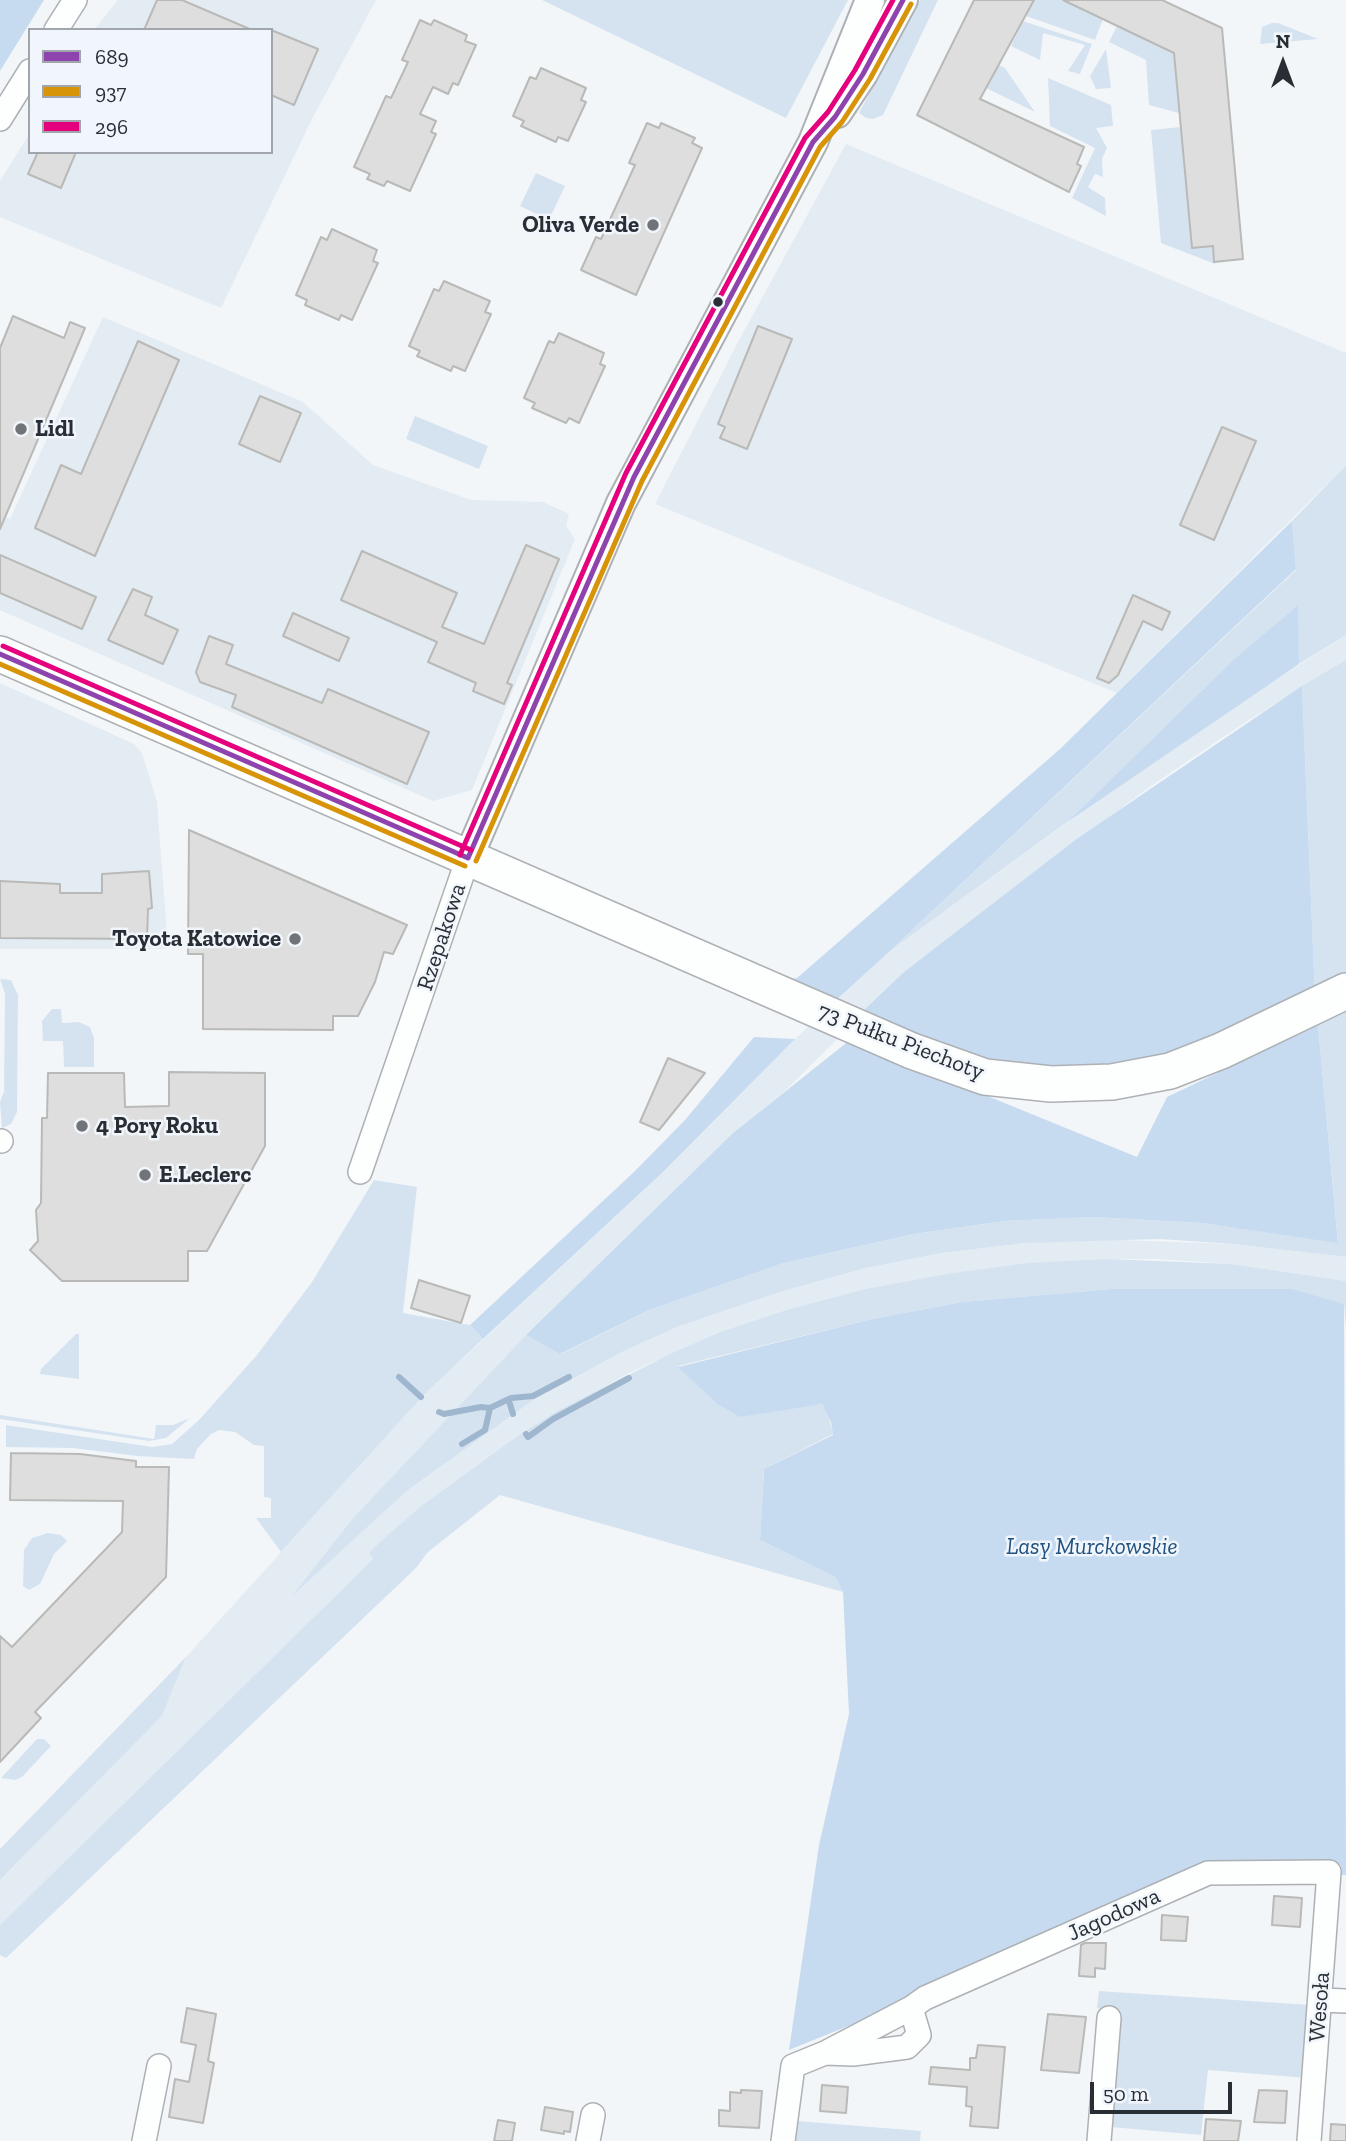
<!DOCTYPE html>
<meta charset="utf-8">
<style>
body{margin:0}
#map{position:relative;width:1346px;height:2141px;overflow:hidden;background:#f3f6f9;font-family:"Zilla Slab",serif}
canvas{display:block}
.legend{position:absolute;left:28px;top:28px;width:245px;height:126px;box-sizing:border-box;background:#f0f6fc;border:2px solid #a0a6ac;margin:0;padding:9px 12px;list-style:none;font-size:21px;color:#292e34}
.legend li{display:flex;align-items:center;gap:14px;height:35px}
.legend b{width:35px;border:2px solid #a0a6ac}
.north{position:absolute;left:1248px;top:28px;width:70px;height:70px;-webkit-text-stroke:5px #f0f6fc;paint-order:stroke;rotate:0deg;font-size:19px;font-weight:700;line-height:28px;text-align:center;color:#292e34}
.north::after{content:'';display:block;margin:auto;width:24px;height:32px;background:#292e34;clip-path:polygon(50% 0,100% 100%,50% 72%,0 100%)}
.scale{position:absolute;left:1090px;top:2082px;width:142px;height:32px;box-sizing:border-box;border:4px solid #292e34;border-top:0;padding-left:9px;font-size:21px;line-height:24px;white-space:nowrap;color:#292e34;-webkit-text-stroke:5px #f0f6fc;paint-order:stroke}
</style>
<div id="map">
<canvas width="1346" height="2141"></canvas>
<ul class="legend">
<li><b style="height:9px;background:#8e44ad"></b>689</li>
<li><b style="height:9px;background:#d89408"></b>937</li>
<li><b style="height:9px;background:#e5007d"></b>296</li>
</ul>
<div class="north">N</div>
<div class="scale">50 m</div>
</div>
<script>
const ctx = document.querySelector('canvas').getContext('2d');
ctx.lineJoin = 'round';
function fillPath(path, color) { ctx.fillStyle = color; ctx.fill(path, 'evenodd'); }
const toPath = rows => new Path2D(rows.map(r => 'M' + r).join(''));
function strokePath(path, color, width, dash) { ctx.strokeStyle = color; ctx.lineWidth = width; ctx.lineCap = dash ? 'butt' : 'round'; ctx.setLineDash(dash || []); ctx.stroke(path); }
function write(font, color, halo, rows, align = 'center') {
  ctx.font = font + ' "Zilla Slab",serif'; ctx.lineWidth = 5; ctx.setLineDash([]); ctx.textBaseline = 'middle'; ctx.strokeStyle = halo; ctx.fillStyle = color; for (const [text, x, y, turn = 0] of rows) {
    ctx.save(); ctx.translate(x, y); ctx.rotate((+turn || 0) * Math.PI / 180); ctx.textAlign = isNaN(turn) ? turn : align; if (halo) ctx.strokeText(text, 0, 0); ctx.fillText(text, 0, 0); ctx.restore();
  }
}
const built = toPath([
 [118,0,376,0,312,119,221,308,0,217,0,181,30,133,30,152,271,152,271,30,94,30],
 [846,144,1346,353,1346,465,1117,693,655,504,738,342],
 [103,317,303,402,373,465,471,500,543,502,569,514,566,526,575,539,472,790,433,801,0,610,0,515,10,519],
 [1346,635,1346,660,1241,725,1148,788,904,972,785,1091,733,1133,526,1335,353,1518,295,1593,408,1490,535,1399,626,1350,677,1327,780,1292,862,1269,942,1253,1026,1243,1091,1239,1233,1244,1346,1257,1346,1281,1232,1264,1157,1259,1108,1259,946,1274,865,1289,786,1310,720,1332,633,1371,516,1437,421,1506,370,1553,373,1559,0,1925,0,1880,162,1716,186,1657,424,1395,663,1172,795,1039,890,951,1118,786,1225,712],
 [0,683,134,744,142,753,157,802,168,949,0,949]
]);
const green = toPath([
 [542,0,848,0,786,118],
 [920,0,938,0,883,115,873,119,866,118,859,113],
 [1034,0,1063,0,1103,19,1095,40,1026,16],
 [1023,21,1092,44,1080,74,1068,71,1085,45,1043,33,1040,60,1011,46],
 [1272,23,1278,23,1318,39,1260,44,1262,27],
 [1117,26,1174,53,1179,113,1149,105,1146,60,1109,42],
 [1106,49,1111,88,1096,89,1090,76],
 [997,64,1005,68,1035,112,986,88],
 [1048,78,1111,105,1113,126,1096,128,1107,148,1102,159,1103,177,1095,174,1088,187,1105,198,1106,216,1072,198,1095,148,1050,126],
 [1181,127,1192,248,1213,246,1215,264,1161,243,1151,130],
 [536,173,565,186,549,220,520,206],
 [415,416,488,446,479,469,406,439],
 [1346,465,1346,635,1299,664,1297,606,1234,659,1066,823,890,951,1296,570,1292,521],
 [1346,660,1346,979,1315,995,1302,686],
 [0,979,11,980,18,995,17,1112,11,1124,2,1128,0,1102,4,1092,5,994],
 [52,1009,61,1009,62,1023,79,1022,90,1027,94,1038,94,1067,64,1067,63,1041,43,1041,42,1021],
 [1346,1010,1346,1257,1233,1244,1159,1239,1026,1243,942,1253,862,1269,780,1292,677,1327,626,1350,535,1399,408,1490,292,1596,353,1518,526,1335,561,1354,649,1310,784,1263,914,1234,1005,1221,1093,1217,1202,1223,1338,1242,1318,1025],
 [374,1180,417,1187,403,1313,470,1325,483,1339,424,1395,281,1552,256,1518,271,1518,271,1498,264,1497,264,1446,254,1445,235,1432,219,1430,211,1434,197,1449,194,1459,137,1456,73,1448,6,1447,6,1425,152,1447,172,1444,199,1420,257,1355,312,1282],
 [1108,1259,1232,1264,1346,1281,1346,1328,1344,1304,1191,1290,1111,1289,962,1302,872,1319,678,1366,716,1403,794,1407,822,1404,828,1413,833,1434,764,1469,760,1540,835,1577,843,1592,500,1495,428,1552,416,1568,6,1958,0,1955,0,1925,373,1559,369,1553,379,1543,421,1506,516,1437,559,1410,670,1354,720,1332,786,1310,865,1289,946,1274,1028,1263],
 [76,1334,79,1334,79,1379,40,1374,41,1369],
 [0,1415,154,1439,156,1425,173,1425,190,1418,166,1438,149,1441,0,1419],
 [48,1533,61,1535,67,1541,54,1554,40,1584,29,1590,23,1586,24,1550,32,1538],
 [186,1657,162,1716,0,1880,0,1849],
 [37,1739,44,1739,51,1746,22,1777,15,1780,1,1778],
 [1099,1991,1310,2005,1307,2078,1208,2070,1201,2135,1111,2127,1117,2011,1097,2008],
 [785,2120,921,2131,920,2141,783,2141]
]);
const forest = toPath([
 [0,0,44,0,0,71],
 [1292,521,1296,569,890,951,832,1004,783,981,797,978,1060,749],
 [1298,605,1299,664,1066,823,1234,659],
 [1302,686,1315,995,1164,1055,1094,1067,1054,1068,981,1060,859,1015,904,972,1078,838],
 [1318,1025,1338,1243,1202,1223,1093,1217,1005,1221,914,1234,784,1263,649,1310,560,1354,526,1335,733,1133,850,1040,1137,1157,1167,1097],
 [754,1037,795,1039,663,1172,483,1339,470,1325,635,1171,685,1120],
 [1111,1289,1292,1289,1344,1304,1346,1875,1342,1875,1341,1865,1217,1864,883,2012,789,2050,819,1845,849,1714,843,1592,835,1577,760,1540,764,1469,833,1435,831,1422,822,1404,740,1417,716,1403,678,1367,872,1319,962,1302]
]);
const stream = toPath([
 [399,1377,421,1397],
 [509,1401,513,1414],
 [439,1412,444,1414,481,1407,490,1408,511,1398,533,1396,569,1377],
 [526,1434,528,1437,553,1419,629,1378],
 [462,1444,485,1430,490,1408]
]);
const building = toPath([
 [157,0,182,0,252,30,144,30,157,0],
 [974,0,1034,0,980,99,1084,147,1077,164,1081,166,1069,192,917,115,974,0],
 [1063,0,1162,0,1222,28,1243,259,1214,262,1213,246,1192,248,1174,53,1063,0],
 [420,20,431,25,434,20,467,35,465,41,476,45,458,85,453,83,448,94,433,87,420,114,436,121,431,132,436,134,410,191,387,181,384,186,367,179,370,174,354,167,386,96,391,98,408,62,402,60,420,20],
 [271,30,318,49,294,105,271,95,271,30],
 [541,68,586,88,581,100,586,102,568,141,558,137,556,142,521,126,524,121,513,116,530,77,536,79,541,68],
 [647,123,659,128,661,123,695,138,692,143,702,148,636,295,581,270,596,237,601,239,635,165,629,163,647,123],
 [38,152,76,152,61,188,28,174,38,152],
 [332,229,377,250,373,261,378,263,352,320,341,315,339,320,305,305,307,300,296,295,321,237,327,240,332,229],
 [444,281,490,301,485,312,491,314,465,371,453,366,451,371,417,356,420,351,409,346,434,289,439,291,444,281],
 [13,316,64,338,70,322,85,328,0,529,0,348,13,316],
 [758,326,792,339,747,449,720,438,725,427,718,424,758,326],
 [559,333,604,353,600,364,605,366,579,423,569,418,566,423,532,408,535,403,524,398,549,341,554,343,559,333],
 [138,341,179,360,95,556,35,528,61,465,81,474,138,341],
 [260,396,301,413,280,462,239,444,260,396],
 [1222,427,1256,441,1214,540,1180,525,1222,427],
 [526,545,559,559,507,683,512,685,504,704,473,691,476,683,428,662,437,642,341,600,362,551,457,593,442,627,484,644,526,545],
 [0,555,96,597,82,629,0,593,0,555],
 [133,589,152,597,145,615,178,630,163,664,108,640,133,589],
 [1133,595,1170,612,1162,630,1143,621,1118,675,1109,683,1097,678,1133,595],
 [293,613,349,638,339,661,283,636,293,613],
 [209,636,233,645,226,664,322,703,328,689,429,732,407,784,232,707,236,695,200,682,196,672,209,636],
 [189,830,407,925,393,954,384,952,375,982,358,1016,333,1016,333,1030,203,1029,203,954,188,954,189,830],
 [149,871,152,908,148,909,147,939,0,938,0,881,60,884,60,893,102,893,102,874,149,871],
 [668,1058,705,1073,659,1130,640,1122,668,1058],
 [169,1072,265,1073,265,1146,207,1251,188,1251,188,1281,62,1281,30,1250,38,1241,36,1210,41,1203,42,1118,47,1118,48,1073,124,1073,125,1107,169,1106,169,1072],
 [419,1280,470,1296,461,1323,411,1308,419,1280],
 [11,1453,80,1454,136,1461,136,1467,169,1467,166,1577,35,1712,41,1718,0,1762,0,1636,12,1647,122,1532,123,1501,10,1500,11,1453],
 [1274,1896,1302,1898,1300,1927,1272,1925,1274,1896],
 [1162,1915,1188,1917,1186,1941,1161,1940,1162,1915],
 [1085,1943,1106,1943,1105,1969,1095,1968,1095,1977,1079,1976,1081,1945,1085,1943],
 [187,2008,216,2014,208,2061,214,2063,203,2123,169,2117,175,2079,189,2082,196,2045,181,2042,187,2008],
 [1048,2014,1086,2017,1079,2073,1041,2070,1048,2014],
 [978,2045,1005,2047,998,2128,970,2126,972,2107,966,2106,967,2087,929,2084,931,2067,970,2070,970,2058,976,2058,978,2045],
 [822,2085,848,2087,846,2113,820,2111,822,2085],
 [741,2090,762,2091,759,2128,719,2126,719,2110,730,2111,730,2092,741,2093,741,2090],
 [1259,2090,1287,2091,1285,2123,1254,2122,1259,2090],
 [545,2107,573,2112,570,2132,564,2131,564,2134,541,2130,545,2107],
 [1206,2119,1241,2121,1238,2141,1204,2141,1206,2119],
 [498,2120,515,2123,512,2141,494,2141,498,2120],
 [1331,2124,1346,2125,1346,2141,1330,2141,1331,2124]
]);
const minor = toPath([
 [56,30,75,0],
 [0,119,30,71],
 [0,1141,1,1141],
 [360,1172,468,858],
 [1322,2000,1346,2001],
 [825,2053,853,2054,907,2047,919,2035,911,2008],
 [144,2141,159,2066],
 [588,2141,593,2115],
 [783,2141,793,2066,825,2053,911,2008,925,1998,1208,1873,1329,1872,1309,2141],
 [1099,2141,1109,2018]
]);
const tertiary = toPath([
 [837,113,863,74,903,0],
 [468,858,621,503,813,142,870,0]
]);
const primary = toPath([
 [0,654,912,1051,985,1077,1051,1084,1112,1082,1170,1071,1221,1051,1346,991]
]);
const bus1 = toPath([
 [0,654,468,858],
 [468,858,634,477,813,142,835,117,863,74,903,0]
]);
const bus2 = toPath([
 [0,664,465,866],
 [476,861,642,481,820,147,842,122,870,79,911,4]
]);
const bus3 = toPath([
 [3,646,471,850],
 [460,855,626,473,805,138,828,112,855,70,893,0]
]);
const markers = [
 [653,225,7,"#707479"],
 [718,302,6,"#292e34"],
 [21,429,7,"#707479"],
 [295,939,7,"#707479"],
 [82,1126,7,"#707479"],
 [145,1175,7,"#707479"]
];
const poiNames = [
 ["Oliva Verde",639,225,"right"],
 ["Lidl",35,429],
 ["Toyota Katowice",281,939,"right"],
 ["4 Pory Roku",96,1126],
 ["E.Leclerc",159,1175]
];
const streetNames = [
 ["Rzepakowa",442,937,-72],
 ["73 Pułku Piechoty",901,1042,21],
 ["Jagodowa",1114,1915,-24],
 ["Wesoła",1320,2007,-86]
];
const parkNames = [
 ["Lasy Murckowskie",1092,1547]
];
fillPath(built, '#e3ebf3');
fillPath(green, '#d5e3f1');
fillPath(forest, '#c7dbf0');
strokePath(stream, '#9eb6ce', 6);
fillPath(building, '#dddedd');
strokePath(building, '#b9bab8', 2);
strokePath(minor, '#adb1b5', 26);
strokePath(tertiary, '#adb1b5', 32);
strokePath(primary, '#adb1b5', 38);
strokePath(minor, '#fdfefe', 23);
strokePath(tertiary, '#fdfefe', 28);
strokePath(primary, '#fdfefe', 35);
strokePath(bus1, '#8e44ad', 5);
strokePath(bus2, '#d89408', 5);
strokePath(bus3, '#e5007d', 5);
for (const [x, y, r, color] of markers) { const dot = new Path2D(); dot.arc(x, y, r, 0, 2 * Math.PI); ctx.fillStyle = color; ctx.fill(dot); strokePath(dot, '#f0f6fc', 2.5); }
write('bold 23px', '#292e34', '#f0f6fc', poiNames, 'left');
write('23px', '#292e34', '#f0f6fc', streetNames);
write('italic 23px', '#225280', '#f0f6fc', parkNames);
</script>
